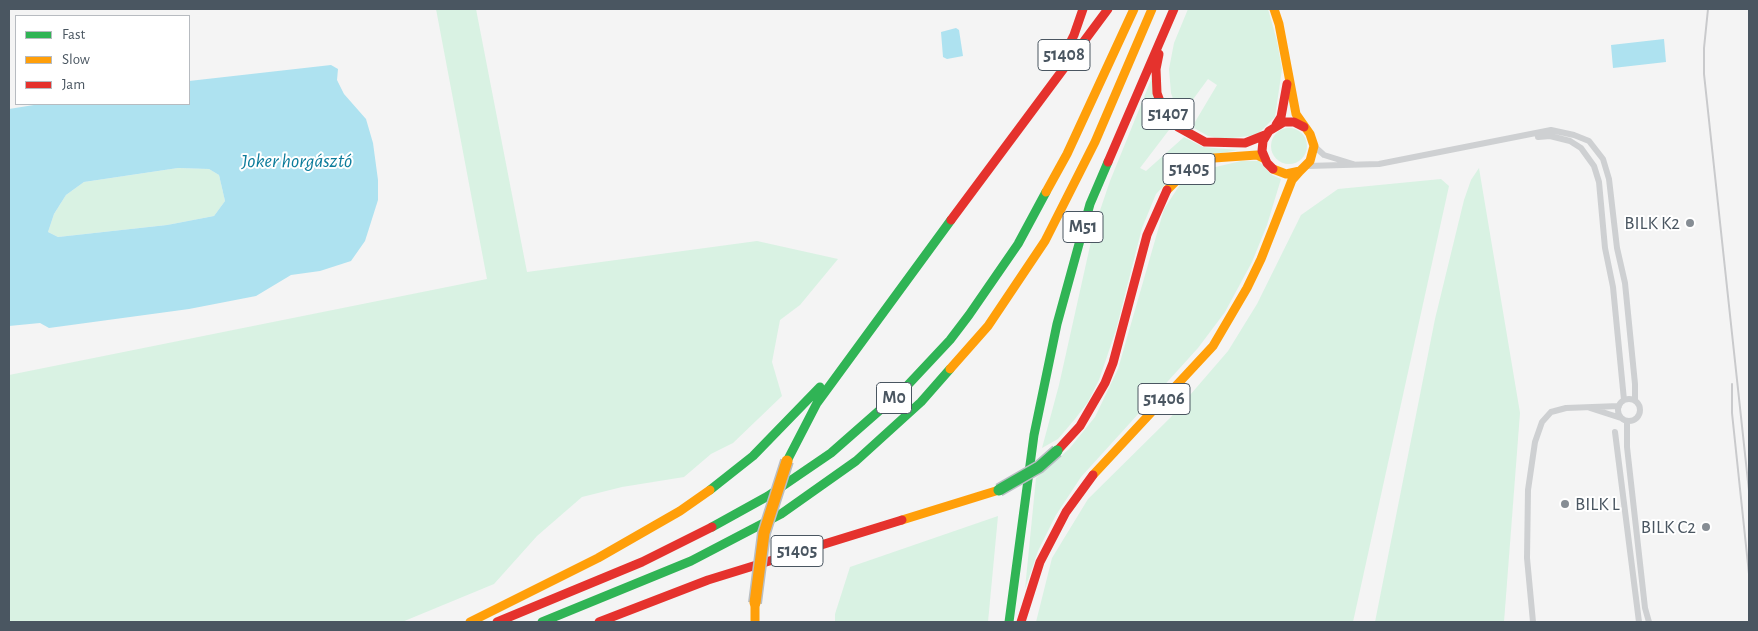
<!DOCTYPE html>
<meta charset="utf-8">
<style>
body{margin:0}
#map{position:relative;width:1758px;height:631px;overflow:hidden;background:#f4f4f4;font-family:"Alegreya Sans",sans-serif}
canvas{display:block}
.frame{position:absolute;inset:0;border:10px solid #4a5661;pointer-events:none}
.legend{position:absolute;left:15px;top:15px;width:175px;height:90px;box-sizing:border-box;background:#fff;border:1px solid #b7bbc0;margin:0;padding:6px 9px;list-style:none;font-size:15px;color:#4a5661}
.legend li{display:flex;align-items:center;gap:10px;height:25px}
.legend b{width:25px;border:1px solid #b7bbc0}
</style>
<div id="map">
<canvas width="1758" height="631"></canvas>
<div class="frame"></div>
<ul class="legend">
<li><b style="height:6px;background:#30b455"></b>Fast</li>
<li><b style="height:6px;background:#ff9f0a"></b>Slow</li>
<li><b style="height:6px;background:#e5322d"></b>Jam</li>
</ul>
</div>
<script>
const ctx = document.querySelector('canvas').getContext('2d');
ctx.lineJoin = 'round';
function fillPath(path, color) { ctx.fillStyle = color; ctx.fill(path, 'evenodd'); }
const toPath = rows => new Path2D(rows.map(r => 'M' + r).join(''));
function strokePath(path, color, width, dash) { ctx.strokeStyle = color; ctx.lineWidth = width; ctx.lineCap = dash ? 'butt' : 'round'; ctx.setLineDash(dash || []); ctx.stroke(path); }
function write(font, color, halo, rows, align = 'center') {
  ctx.font = font + ' "Alegreya Sans",sans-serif'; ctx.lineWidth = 4; ctx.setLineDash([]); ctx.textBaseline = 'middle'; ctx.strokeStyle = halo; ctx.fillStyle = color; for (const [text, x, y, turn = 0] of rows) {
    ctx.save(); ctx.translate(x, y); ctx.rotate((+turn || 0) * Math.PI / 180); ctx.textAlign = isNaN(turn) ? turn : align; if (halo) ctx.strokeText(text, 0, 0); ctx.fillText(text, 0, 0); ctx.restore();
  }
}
const green = toPath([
 [436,9,476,9,527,272,757,241,838,259,800,305,780,320,772,362,782,396,733,443,711,454,684,477,622,487,582,497,537,536,494,584,402,622,9,622,9,375,487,279],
 [1188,9,1268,9,1277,41,1282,69,1275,117,1257,135,1224,139,1208,136,1194,128,1195,122,1217,85,1208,79,1183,113,1177,110,1171,93,1169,69,1174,43],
 [1153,75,1172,126,1140,168,1146,171,1184,137,1203,147,1238,150,1195,158,1179,170,1156,194,1142,228,1116,330,1099,380,1088,402,1075,419,1058,439,1042,448,1059,385,1094,228,1110,181],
 '1271 146a18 18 0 1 1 36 0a18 18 0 1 1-36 0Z',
 [1241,161,1259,161,1272,175,1281,179,1267,225,1252,262,1225,312,1198,348,1081,477,1056,515,1038,551,1025,589,1036,478,1069,449,1095,417,1118,369,1164,209,1181,183,1203,170],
 [178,168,209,169,219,175,225,201,214,216,167,225,58,237,48,232,54,214,66,195,84,182],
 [1479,168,1520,413,1504,622,1375,622,1435,319,1464,200,1471,180],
 [1441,179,1449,186,1353,622,1036,622,1052,558,1088,499,1171,417,1228,351,1257,304,1301,215,1338,189],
 [998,516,988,622,835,622,835,614,850,567]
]);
const water = toPath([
 [956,28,959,30,963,56,947,59,943,57,941,32],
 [1664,39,1666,62,1613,68,1611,45],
 [331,65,338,69,337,80,344,94,366,119,373,143,378,180,378,200,365,241,351,261,320,271,291,275,256,296,189,309,49,328,40,323,9,326,9,109,40,104,189,104,189,81],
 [178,168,209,169,219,175,225,201,214,216,167,225,58,237,48,232,54,214,66,195,84,182]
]);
const street = toPath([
 [1538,137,1550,136,1570,141,1581,148,1594,166,1599,182,1605,248,1613,287,1624,400],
 [1314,146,1324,155,1353,164],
 [1307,166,1379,164,1551,130,1574,135,1589,141,1603,159,1609,179,1617,248,1625,283,1635,384,1635,400],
 '1618 410a11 11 0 1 1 22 0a11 11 0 1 1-22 0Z',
 [1590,408,1621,418],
 [1627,421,1627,447,1645,608,1649,622],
 [1615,432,1639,622],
 [1533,622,1527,558,1528,490,1535,442,1542,422,1551,412,1566,408,1619,406]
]);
const fast = toPath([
 [787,461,817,403,951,220],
 [710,490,753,456,820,387],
 [712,527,768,496,831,453,905,388,950,340,969,315,1018,244,1046,192],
 [542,622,691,561,781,514,856,461,921,402,950,369],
 [1009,622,1034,435,1057,324,1090,204,1108,162]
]);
const slow = toPath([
 [1273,169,1286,174,1300,171,1310,161,1314,146,1310,134,1296,114,1279,24,1274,9],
 [1167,190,1186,171,1214,158,1257,155,1265,159],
 [1046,192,1067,154,1134,9],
 [950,369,988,326,1045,241,1095,142,1152,9],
 [1093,475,1213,346,1247,288,1261,259,1292,180,1300,171],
 [902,520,999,490],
 [755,603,755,622],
 [470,622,598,558,680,511,710,490]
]);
const jam = toPath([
 [1159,54,1156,69,1157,93,1161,104,1178,127,1205,142,1245,143,1265,135],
 [1058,67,1074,35,1083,9],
 [1276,125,1281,117,1287,84],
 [1108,162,1174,9],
 [1273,169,1267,163,1262,151,1263,141,1269,131,1284,122,1294,122,1304,127],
 [951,220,1108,9],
 [1057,451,1080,426,1105,383,1113,363,1147,235,1167,190],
 [497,622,642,562,712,527],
 [599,622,708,580,902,520],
 [1021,622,1040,562,1066,512,1093,475]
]);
const rail = toPath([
 [1708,9,1704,48,1704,74,1749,491],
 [1732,384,1732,413,1749,574]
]);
const fastBridge = toPath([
 [999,490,1039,467,1057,451]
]);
const slowBridge = toPath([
 [755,603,764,533,787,461]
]);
const markers = [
 [1690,223,5,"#868d94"],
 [1565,504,5,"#868d94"],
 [1706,527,5,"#868d94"]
];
const shields = [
 [1064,55,52],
 [1168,114,52],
 [1189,169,52],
 [1083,227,40],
 [894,398,35],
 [1164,399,52],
 [797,551,52]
];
const shieldNames = [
 ["51408",1064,55],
 ["51407",1168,114],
 ["51405",1189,169],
 ["M51",1083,227],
 ["M0",894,398],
 ["51406",1164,399],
 ["51405",797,551]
];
const poiNames = [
 ["BILK K2",1680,223],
 ["BILK L",1575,504,"left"],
 ["BILK C2",1696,527]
];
const waterNames = [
 ["Joker horgásztó",297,161]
];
fillPath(green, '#d9f2e3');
fillPath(water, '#aee2f0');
strokePath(street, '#ced0d2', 6);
strokePath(fast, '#30b455', 9);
strokePath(slow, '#ff9f0a', 9);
strokePath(jam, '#e5322d', 9);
strokePath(rail, '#c9cacc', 2);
strokePath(fastBridge, '#b9bec3', 14, []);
strokePath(slowBridge, '#b9bec3', 14, []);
strokePath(fastBridge, '#30b455', 11);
strokePath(slowBridge, '#ff9f0a', 11);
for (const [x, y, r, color] of markers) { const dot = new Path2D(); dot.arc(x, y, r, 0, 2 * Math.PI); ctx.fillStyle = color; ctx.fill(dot); strokePath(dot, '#fff', 2); }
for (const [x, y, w] of shields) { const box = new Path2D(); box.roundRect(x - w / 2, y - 15.5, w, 31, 4); ctx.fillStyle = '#fff'; ctx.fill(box); strokePath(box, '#4a5661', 1); }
write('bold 18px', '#4a5661', null, shieldNames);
write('19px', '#4a5661', '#fff', poiNames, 'right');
write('italic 20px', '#0c7c9b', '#fff', waterNames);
</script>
